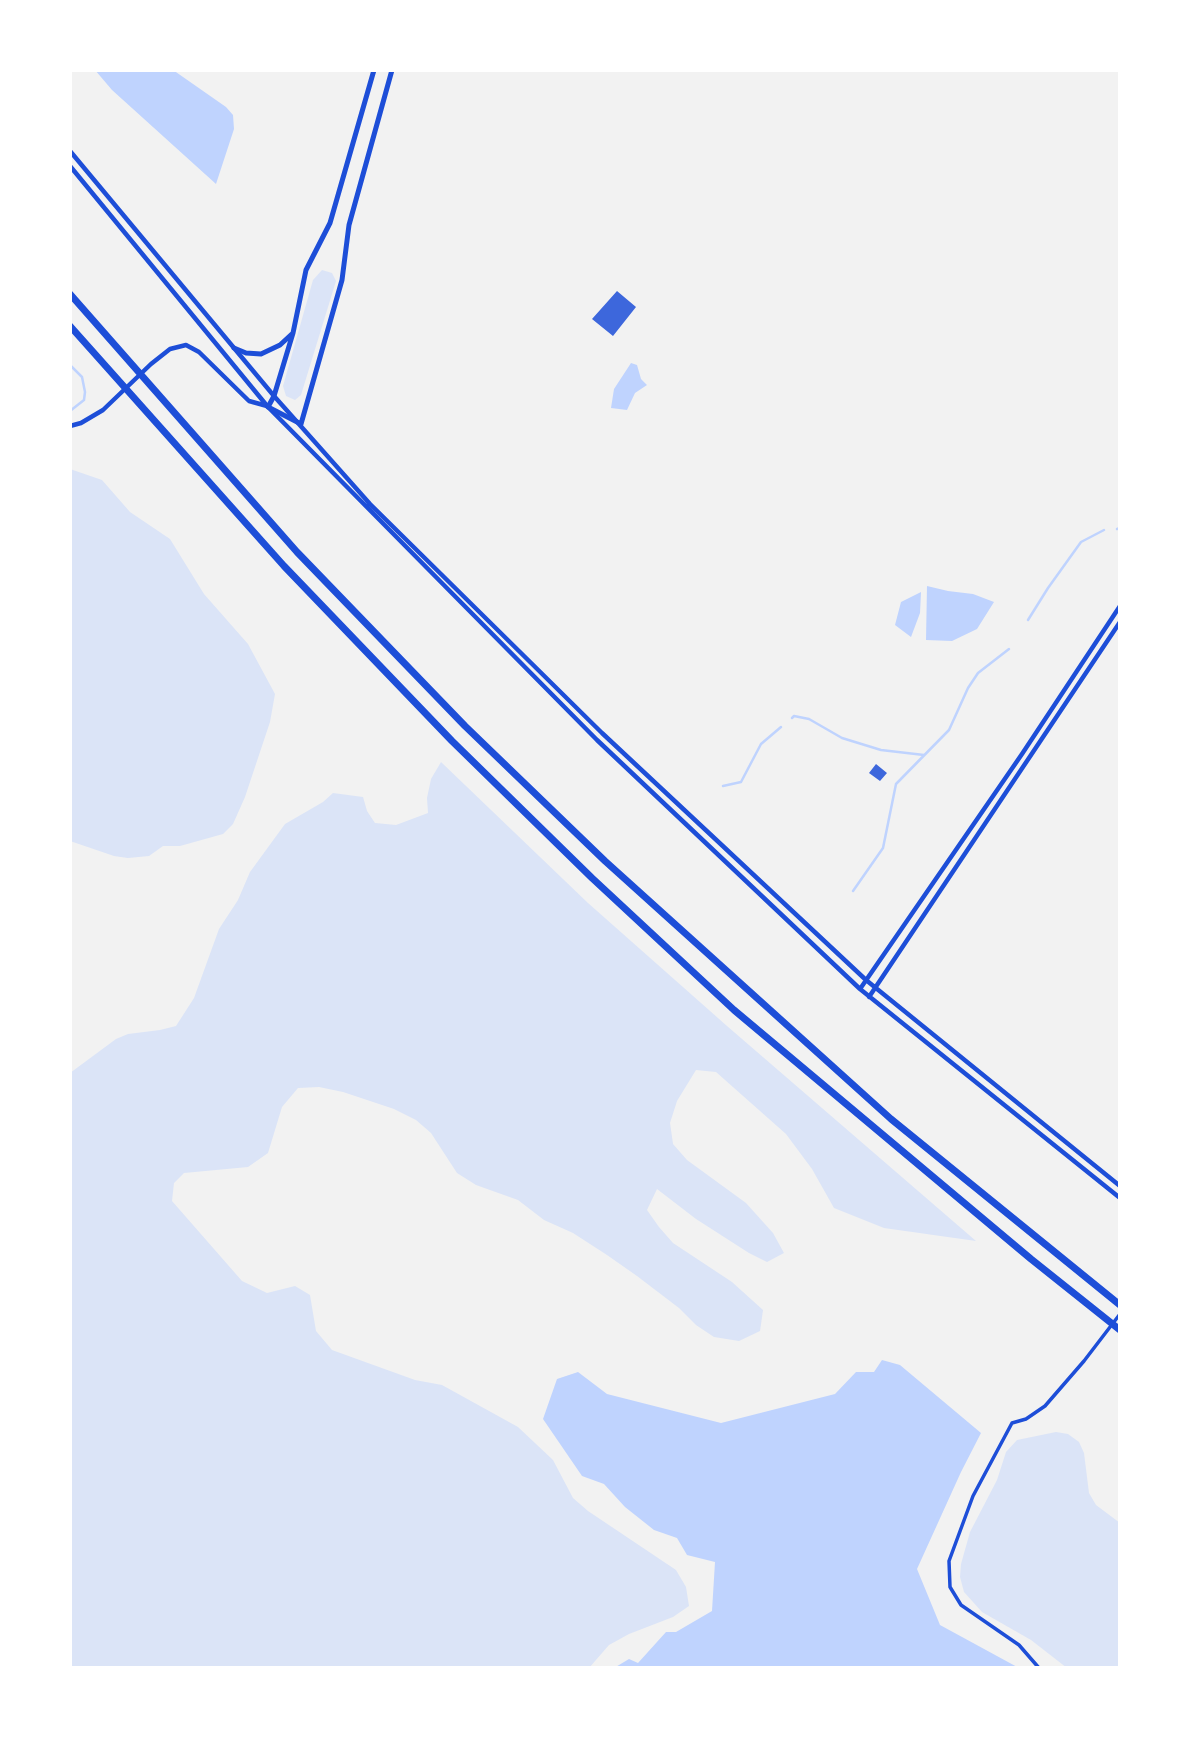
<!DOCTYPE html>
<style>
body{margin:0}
#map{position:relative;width:1190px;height:1738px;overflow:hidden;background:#f2f2f2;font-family:Bitter,serif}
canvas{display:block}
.frame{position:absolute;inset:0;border:72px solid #fff;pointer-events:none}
</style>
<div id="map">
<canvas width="1190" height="1738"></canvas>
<div class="frame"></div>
</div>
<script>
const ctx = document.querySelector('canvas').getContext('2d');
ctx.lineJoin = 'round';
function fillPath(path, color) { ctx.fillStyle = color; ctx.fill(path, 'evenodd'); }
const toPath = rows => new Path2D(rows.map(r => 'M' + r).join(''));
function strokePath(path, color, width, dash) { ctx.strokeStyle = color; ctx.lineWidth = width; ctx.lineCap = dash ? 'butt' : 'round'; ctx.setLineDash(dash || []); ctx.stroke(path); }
const green = toPath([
 [322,270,332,273,336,281,301,395,295,400,286,396,283,386,313,280],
 [70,469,102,480,130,512,170,539,204,594,248,644,275,694,270,722,245,797,233,824,223,834,180,846,163,846,149,856,128,858,114,856,70,841],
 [441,762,588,903,727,1026,976,1241,884,1228,834,1208,812,1169,786,1134,716,1072,696,1070,677,1101,670,1123,673,1144,687,1160,746,1203,773,1233,784,1253,767,1262,749,1253,696,1219,657,1189,647,1210,659,1227,673,1243,732,1282,763,1310,760,1331,739,1341,714,1337,696,1325,679,1308,637,1276,607,1255,573,1233,544,1220,518,1200,476,1185,457,1173,431,1133,416,1120,394,1109,343,1092,319,1087,298,1088,282,1107,268,1153,248,1167,184,1173,174,1183,172,1201,242,1281,267,1293,295,1286,310,1295,316,1331,332,1350,415,1380,442,1385,518,1427,553,1460,573,1498,588,1511,676,1570,686,1587,689,1606,673,1617,629,1634,609,1645,589,1668,70,1668,70,1073,116,1039,128,1034,160,1030,176,1026,194,998,219,929,238,900,250,872,285,824,323,802,333,793,363,797,367,811,375,823,396,825,428,813,427,798,431,779],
 [1056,1432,1068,1434,1079,1442,1084,1453,1089,1493,1096,1505,1120,1523,1120,1668,1067,1668,1031,1640,982,1612,964,1592,960,1577,961,1564,970,1532,997,1480,1006,1452,1017,1440]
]);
const water = toPath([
 [95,70,173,70,226,107,233,115,234,129,216,184,112,90],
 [631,363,637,365,641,379,647,385,635,393,627,410,611,408,614,389],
 [927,586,948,591,973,594,994,602,977,629,952,641,926,640],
 [921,592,920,613,911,637,895,625,901,602],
 [882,1360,900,1365,981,1433,961,1472,917,1569,940,1625,1019,1668,614,1668,629,1659,638,1663,666,1632,676,1632,712,1611,715,1562,687,1555,677,1538,654,1530,625,1507,604,1484,582,1476,543,1419,557,1379,578,1372,607,1394,721,1423,835,1394,856,1372,874,1372]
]);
const stream = toPath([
 [70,365,82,377,85,392,84,400,70,411],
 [1117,529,1120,528],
 [1028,620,1048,588,1081,542,1104,530],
 [792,718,794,716,809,719,842,738,881,750,924,755],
 [723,786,741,782,761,744,781,727],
 [853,891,883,848,896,784,949,730,968,688,978,673,1009,649]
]);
const building = toPath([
 [617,291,636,307,613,336,592,319],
 [876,764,887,773,880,781,869,773]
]);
const minor = toPath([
 [1039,1668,1019,1645,961,1605,950,1587,949,1561,973,1496,1012,1423,1026,1419,1045,1406,1084,1361,1120,1314]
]);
const tertiary = toPath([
 [70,151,274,396,370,504,602,733,866,980,1120,1186],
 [70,166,268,407,597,740,860,989,1120,1198],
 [70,426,81,423,103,410,151,364,170,349,186,345,199,352,249,401,267,406],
 [860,989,1022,754,1120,606],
 [869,997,1120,622]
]);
const secondary = toPath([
 [374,70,330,223,306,270,293,333,274,396,268,407,301,424,342,280,349,225,392,70],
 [234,348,246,353,261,354,280,345,293,333]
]);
const motorway = toPath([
 [70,294,297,552,465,726,605,861,891,1119,1120,1305],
 [70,326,284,566,452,741,592,878,734,1010,1031,1259,1120,1330]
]);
fillPath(green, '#dbe4f7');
fillPath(water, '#bfd3fe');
strokePath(stream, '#bfd3fe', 2.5);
fillPath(building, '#3d67dc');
strokePath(minor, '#1d4ed8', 3.5);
strokePath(tertiary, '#1d4ed8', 4.5);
strokePath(secondary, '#1d4ed8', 5);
strokePath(motorway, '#1d4ed8', 7);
</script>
